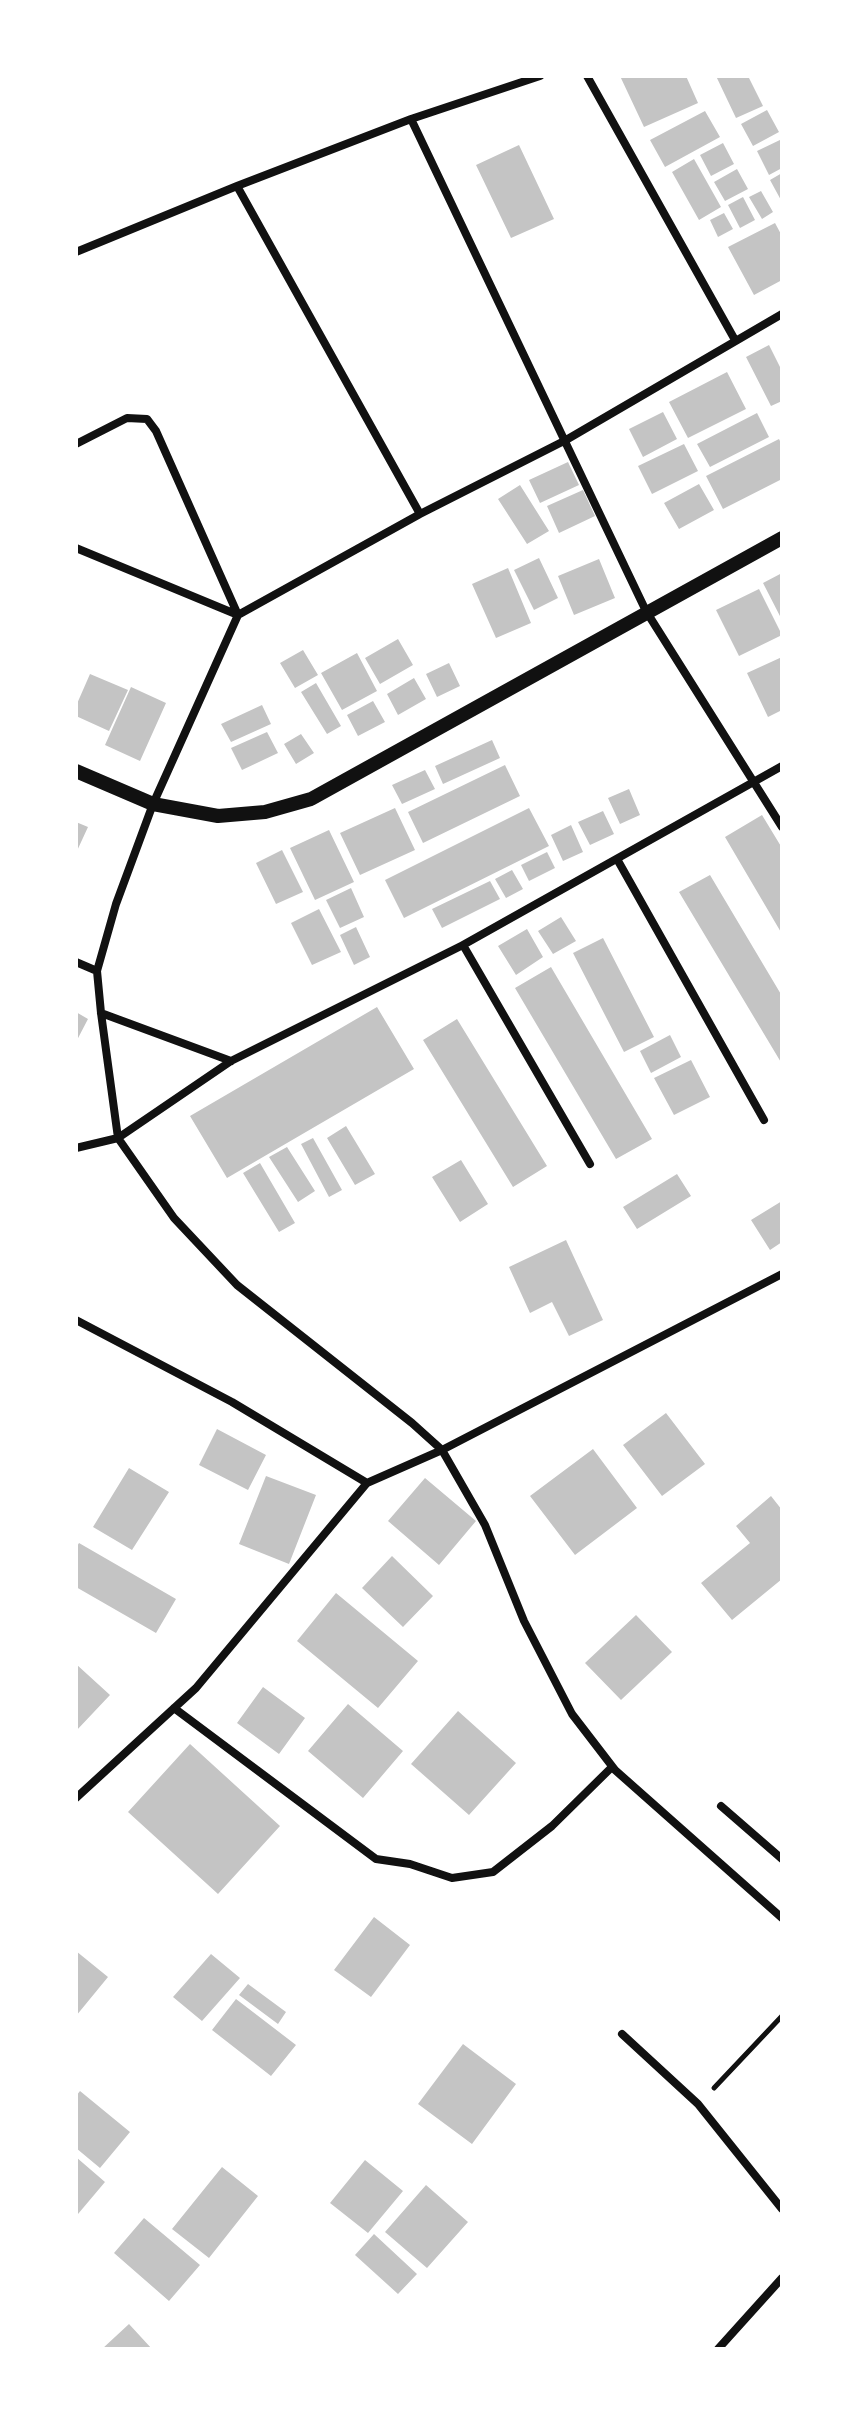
<!DOCTYPE html>
<style>
body{margin:0}
#map{position:relative;width:858px;height:2425px;overflow:hidden;background:#fff;font-family:"PT Sans Narrow",sans-serif}
canvas{display:block}
.frame{position:absolute;inset:0;border:78px solid #fff;pointer-events:none}
</style>
<div id="map">
<canvas width="858" height="2425"></canvas>
<div class="frame"></div>
</div>
<script>
const ctx = document.querySelector('canvas').getContext('2d');
ctx.lineJoin = 'round';
function fillPath(path, color) { ctx.fillStyle = color; ctx.fill(path, 'evenodd'); }
const toPath = rows => new Path2D(rows.map(r => 'M' + r).join(''));
function strokePath(path, color, width, dash) { ctx.strokeStyle = color; ctx.lineWidth = width; ctx.lineCap = dash ? 'butt' : 'round'; ctx.setLineDash(dash || []); ctx.stroke(path); }
const building = toPath([
 [620,76,686,76,698,103,644,127],
 [716,76,748,76,763,106,736,118],
 [767,110,779,132,753,146,741,124],
 [705,111,720,137,665,167,650,140],
 [782,139,782,168,769,175,757,151],
 [723,143,734,164,711,176,700,155],
 [519,145,554,219,511,238,476,165],
 [694,159,721,207,699,220,672,172],
 [737,169,748,189,725,201,714,182],
 [782,173,782,202,770,180],
 [761,191,773,212,762,219,749,197],
 [743,197,755,220,740,228,728,205],
 [724,213,733,229,718,237,710,220],
 [775,223,782,236,782,280,754,295,728,247],
 [769,345,782,371,782,401,771,406,746,357],
 [727,372,746,409,688,438,669,402],
 [663,412,677,439,643,457,629,429],
 [757,413,769,437,710,467,697,444],
 [779,439,782,445,782,479,723,509,706,476],
 [684,444,698,471,652,494,638,466],
 [568,462,579,485,540,503,529,480],
 [699,484,714,510,679,529,664,503],
 [520,485,549,531,527,544,498,499],
 [583,490,595,516,559,533,547,506],
 [539,558,558,598,534,610,514,570],
 [599,559,615,598,574,615,558,576],
 [508,568,531,623,496,638,472,584],
 [782,573,782,620,763,583],
 [759,589,782,635,739,656,716,610],
 [398,639,413,665,380,684,365,658],
 [303,650,318,675,295,688,280,663],
 [357,653,377,691,342,710,321,673],
 [782,657,782,710,768,717,747,673],
 [449,663,460,686,437,697,426,674],
 [90,674,128,690,109,731,76,716,76,706],
 [414,678,426,699,398,715,387,694],
 [316,683,341,726,327,734,301,692],
 [131,687,166,703,140,761,105,745],
 [373,701,385,722,358,736,347,715],
 [262,705,271,724,231,742,221,724],
 [267,732,278,753,242,770,231,748],
 [301,734,314,753,296,764,284,744],
 [492,740,500,758,443,784,435,766],
 [505,765,520,796,423,843,408,812],
 [425,770,435,789,402,804,392,785],
 [629,789,640,815,620,824,608,798],
 [395,808,415,850,360,875,340,833],
 [529,808,549,846,404,918,385,880],
 [603,811,614,834,590,845,578,822],
 [762,815,782,848,782,934,725,837],
 [76,822,88,827,76,853],
 [571,825,583,852,563,861,551,835],
 [329,830,354,882,315,900,290,848],
 [282,850,303,892,276,904,256,863],
 [547,852,555,868,529,881,521,865],
 [512,870,523,889,506,898,495,879],
 [710,875,782,996,782,1064,679,892],
 [490,881,500,899,442,928,432,909],
 [351,888,364,917,340,928,326,900],
 [319,909,341,952,312,965,291,923],
 [561,917,576,941,553,954,538,931],
 [356,927,370,957,354,965,340,935],
 [527,929,543,957,516,975,498,946],
 [603,938,654,1037,624,1052,573,953],
 [551,967,652,1139,616,1159,515,988],
 [377,1007,414,1069,227,1178,190,1116],
 [76,1012,88,1019,76,1042],
 [457,1019,547,1166,513,1187,423,1040],
 [670,1035,681,1057,651,1073,640,1051],
 [691,1060,710,1097,674,1115,654,1078],
 [346,1126,375,1174,355,1185,327,1138],
 [313,1138,342,1190,329,1197,301,1144],
 [287,1147,315,1191,298,1202,269,1157],
 [461,1160,488,1204,460,1222,432,1177],
 [260,1163,295,1223,279,1232,243,1173],
 [677,1174,691,1196,637,1229,623,1207],
 [782,1201,782,1242,770,1250,751,1220],
 [566,1240,603,1320,569,1336,552,1302,530,1313,509,1267],
 [666,1413,705,1464,662,1496,623,1445],
 [217,1429,266,1455,248,1490,199,1465],
 [593,1449,637,1508,575,1555,530,1496],
 [129,1468,169,1492,132,1550,93,1527],
 [266,1476,316,1495,289,1564,239,1544],
 [425,1478,476,1521,439,1565,388,1521],
 [771,1496,782,1510,782,1579,732,1620,701,1583,750,1543,736,1526],
 [79,1543,176,1599,156,1633,76,1587,76,1548],
 [392,1556,433,1596,403,1627,362,1588],
 [336,1593,418,1661,378,1708,297,1641],
 [636,1615,672,1652,621,1700,585,1663],
 [76,1664,110,1695,76,1731],
 [263,1687,305,1718,279,1754,237,1723],
 [348,1704,403,1751,363,1798,308,1751],
 [458,1711,516,1763,469,1815,411,1764],
 [190,1744,280,1826,218,1894,128,1812],
 [374,1917,410,1945,371,1997,334,1970],
 [76,1951,108,1977,76,2016],
 [211,1954,240,1978,202,2021,173,1997],
 [248,1984,286,2012,278,2024,239,1995],
 [236,1999,296,2045,271,2076,212,2030],
 [463,2044,516,2084,472,2144,418,2104],
 [80,2091,130,2132,100,2168,76,2148,76,2096],
 [76,2157,105,2182,78,2214,76,2212],
 [365,2160,403,2191,368,2233,330,2203],
 [222,2167,258,2196,209,2258,172,2229],
 [426,2185,468,2222,427,2268,385,2232],
 [144,2218,200,2265,169,2301,114,2253],
 [374,2234,417,2274,398,2294,355,2255],
 [129,2324,152,2349,102,2349]
]);
const path = toPath([
 [714,2088,782,2016]
]);
const minor = toPath([
 [587,76,735,340],
 [411,119,646,611,782,827],
 [237,186,420,514],
 [76,252,237,186,411,119,540,76],
 [76,444,127,418,147,419,156,431,238,615,153,804,116,904,97,971,101,1013,118,1138,174,1218,237,1285,412,1423,442,1450,485,1525,524,1621,572,1714,615,1770,782,1918],
 [76,548,238,615,420,514,566,440,782,314],
 [617,859,764,1120],
 [463,945,590,1164],
 [76,962,97,971],
 [101,1013,231,1061],
 [76,1148,118,1138,231,1061,463,945,782,766],
 [76,1320,232,1402,367,1483],
 [174,1708,376,1859,410,1864,452,1878,493,1872,552,1826,612,1767],
 [76,1798,196,1688,367,1483,442,1450,782,1274],
 [721,1806,782,1859],
 [622,2034,698,2104,782,2209],
 [718,2349,782,2278]
]);
const tertiary = toPath([
 [76,771,153,804,218,816,265,812,311,799,782,538]
]);
fillPath(building, '#c4c4c4');
strokePath(path, '#111', 5);
strokePath(minor, '#111', 8);
strokePath(tertiary, '#111', 14);
</script>
